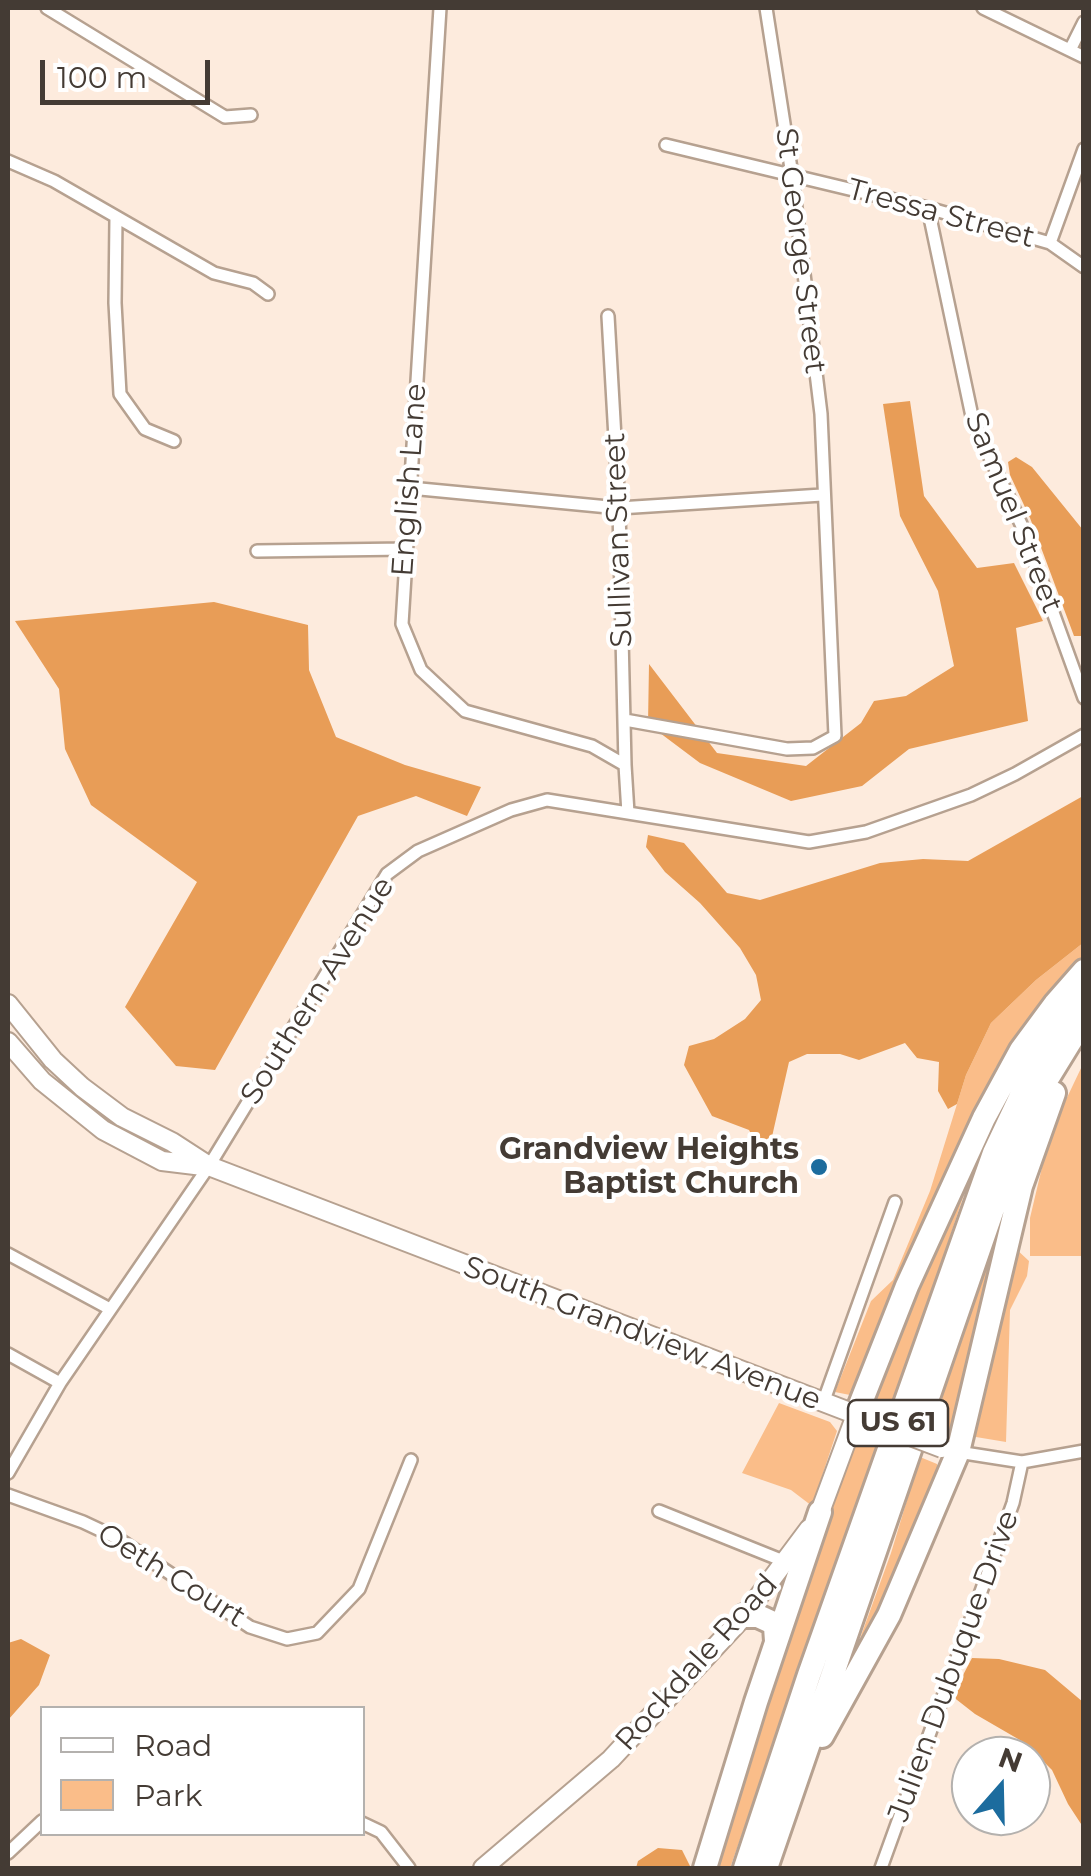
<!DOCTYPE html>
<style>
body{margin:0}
#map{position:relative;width:1091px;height:1876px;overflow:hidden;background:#fdebdd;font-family:Montserrat,sans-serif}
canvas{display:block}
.frame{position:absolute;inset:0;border:10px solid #443b34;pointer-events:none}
.legend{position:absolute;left:40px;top:1706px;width:325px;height:130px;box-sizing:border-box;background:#fff;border:2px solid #b4b1ae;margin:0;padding:12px 18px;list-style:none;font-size:30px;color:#443b34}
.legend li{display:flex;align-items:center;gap:20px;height:50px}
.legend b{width:50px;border:2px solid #b4b1ae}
.north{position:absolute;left:951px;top:1736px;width:100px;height:100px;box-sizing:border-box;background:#fff;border:2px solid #b4b1ae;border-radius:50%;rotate:20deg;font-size:28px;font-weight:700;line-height:40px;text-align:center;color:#443b34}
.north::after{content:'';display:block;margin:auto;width:35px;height:45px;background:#1c6c9e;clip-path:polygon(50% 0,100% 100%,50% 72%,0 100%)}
.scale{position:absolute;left:40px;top:60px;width:170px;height:45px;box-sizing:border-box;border:5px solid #443b34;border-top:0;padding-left:12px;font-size:30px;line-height:35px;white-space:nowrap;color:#443b34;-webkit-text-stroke:8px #fff;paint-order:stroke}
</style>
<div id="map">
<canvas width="1091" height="1876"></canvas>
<div class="frame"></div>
<ul class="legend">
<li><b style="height:12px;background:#fff"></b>Road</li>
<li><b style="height:28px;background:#fabd89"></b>Park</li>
</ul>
<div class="north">N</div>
<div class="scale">100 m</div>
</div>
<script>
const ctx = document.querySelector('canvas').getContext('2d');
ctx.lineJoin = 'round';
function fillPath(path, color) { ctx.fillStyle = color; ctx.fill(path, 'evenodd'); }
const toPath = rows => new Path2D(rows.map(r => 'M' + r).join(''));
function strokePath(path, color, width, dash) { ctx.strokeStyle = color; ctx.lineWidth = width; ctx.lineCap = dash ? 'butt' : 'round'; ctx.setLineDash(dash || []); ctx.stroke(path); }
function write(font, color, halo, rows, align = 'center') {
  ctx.font = font + ' Montserrat,sans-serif'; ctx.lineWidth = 8; ctx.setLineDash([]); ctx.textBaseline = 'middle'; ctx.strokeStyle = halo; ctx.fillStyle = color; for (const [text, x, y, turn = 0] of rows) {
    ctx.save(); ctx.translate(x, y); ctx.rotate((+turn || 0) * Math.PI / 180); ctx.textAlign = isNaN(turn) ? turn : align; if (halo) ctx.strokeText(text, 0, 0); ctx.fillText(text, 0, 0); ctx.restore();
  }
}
const green = toPath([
 [1083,943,1083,958,1060,982,996,1067,850,1395,835,1392,871,1301,893,1280,930,1191,966,1075,991,1023,1036,980],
 [1083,1064,1083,1256,1030,1256,1030,1218,1043,1163,1063,1106],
 [983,1137,913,1348,894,1414,876,1407,868,1399],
 [1004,1208,955,1424,948,1434,930,1427],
 [1015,1248,1029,1261,1027,1276,1010,1310,1006,1442,976,1437,972,1427],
 [779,1403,830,1422,837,1431,812,1506,791,1490,742,1473],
 [855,1434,880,1443,730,1868,713,1868],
 [920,1457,937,1464,937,1477,906,1562,850,1666,891,1553]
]);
const forest = toPath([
 [910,401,924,496,977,568,1014,563,1043,621,1016,628,1028,721,909,749,862,786,791,801,700,763,648,724,649,664,717,753,806,766,861,723,874,701,906,696,954,666,938,591,900,516,883,404],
 [1016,457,1032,467,1083,530,1083,636,1074,636,1030,518,1010,475,1008,462],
 [214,602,308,625,309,670,336,737,405,765,481,787,467,816,416,796,358,816,215,1070,176,1066,125,1007,197,882,91,805,65,749,59,689,15,621],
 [1083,796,1083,943,1036,980,991,1023,966,1075,957,1104,948,1109,938,1091,939,1062,917,1058,905,1043,859,1060,840,1054,807,1054,789,1062,771,1141,759,1149,749,1130,712,1116,684,1065,689,1046,714,1039,745,1019,761,1000,756,975,740,948,700,903,665,872,646,847,648,835,684,843,727,893,760,900,880,863,923,859,968,861],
 [21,1639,50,1655,39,1685,8,1720,8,1643],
 [972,1658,999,1659,1045,1670,1083,1702,1083,1827,1068,1804,1052,1770,1025,1743,975,1714,952,1696],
 [658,1848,682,1850,691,1868,636,1868,638,1861]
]);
const street = toPath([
 [47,8,225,117,251,115],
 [440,8,402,624,421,670,465,711,592,746,625,765,628,813],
 [983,8,1084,57],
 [1070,50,1084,22],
 [666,145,928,208,1050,243,1084,267],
 [8,161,54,181,214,273,253,283,268,294],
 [928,208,973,421,1021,524,1084,698],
 [116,218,115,303,120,394,145,429,174,441],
 [1050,243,1084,149],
 [608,316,619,508,625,765],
 [410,488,619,508,822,495],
 [257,551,406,549],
 [625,720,787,749,813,748,835,736,821,414,792,175,766,8],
 [8,1254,110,1309],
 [8,1354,60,1383],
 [823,1403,895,1202],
 [958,1452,1022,1462,1084,1451],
 [8,1473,60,1383,209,1166,387,874,418,851,511,810,547,800,809,842,866,832,971,795,1015,774,1084,735],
 [8,1495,83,1522,117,1538,250,1627,287,1639,317,1633,359,1589,411,1460],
 [659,1511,786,1562],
 [362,1823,381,1832,409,1868],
 [8,1853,42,1821],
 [881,1868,1013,1503,1022,1462]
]);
const secondary = toPath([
 [483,1868,611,1759,744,1616,809,1529]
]);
const primary = toPath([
 [8,1004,53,1060,82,1087,122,1117,172,1142,209,1166,865,1418],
 [8,1042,42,1081,103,1130,162,1161,203,1166],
 [820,1512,856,1415]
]);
const highway = toPath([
 [856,1415,907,1286,984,1118,1021,1050,1055,1004,1084,971],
 [744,1616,758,1616,771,1622,775,1627,776,1641],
 [822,1736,889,1615,958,1452,1021,1186,1054,1093],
 [705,1868,756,1702,820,1512],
 [745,1868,809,1675,994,1153,1038,1060,1084,992],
 [766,1868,1006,1171,1038,1094,1084,1019]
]);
const primaryBridge = toPath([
 [871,1421,942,1448]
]);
const markers = [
 [819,1167,10,"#1c6c9e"]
];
const shields = [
 [898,1423,100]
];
const shieldNames = [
 ["US 61",898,1423]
];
const streetNames = [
 ["Tressa Street",941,214,15],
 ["St George Street",800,251,83],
 ["English Lane",410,480,-86],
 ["Samuel Street",1013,513,68],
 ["Sullivan Street",619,540,-92],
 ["Southern Avenue",318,991,-58],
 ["South Grandview Avenue",642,1334,21],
 ["Oeth Court",171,1576,32],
 ["Rockdale Road",697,1663,-48],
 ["Julien Dubuque Drive",954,1666,-70]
];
const poiNames = [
 ["Grandview Heights",799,1150],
 ["Baptist Church",799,1184]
];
fillPath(green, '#fabd89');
fillPath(forest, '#e89d57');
strokePath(street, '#b6a190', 16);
strokePath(secondary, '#b6a190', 22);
strokePath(primary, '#b6a190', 22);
strokePath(highway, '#b6a190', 28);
strokePath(street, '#fff', 11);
strokePath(secondary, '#fff', 18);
strokePath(primary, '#fff', 18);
strokePath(highway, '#fff', 22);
strokePath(primaryBridge, '#b6a190', 22, []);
strokePath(primaryBridge, '#fff', 18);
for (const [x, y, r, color] of markers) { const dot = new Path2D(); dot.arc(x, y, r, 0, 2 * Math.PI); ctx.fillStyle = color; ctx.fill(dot); strokePath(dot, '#fff', 4); }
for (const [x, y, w] of shields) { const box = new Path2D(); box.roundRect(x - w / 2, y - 23, w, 46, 8); ctx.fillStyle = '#fff'; ctx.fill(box); strokePath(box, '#443b34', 2.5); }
write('bold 28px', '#443b34', null, shieldNames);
write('30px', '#443b34', '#fff', streetNames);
write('bold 30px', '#443b34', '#fff', poiNames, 'right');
</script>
